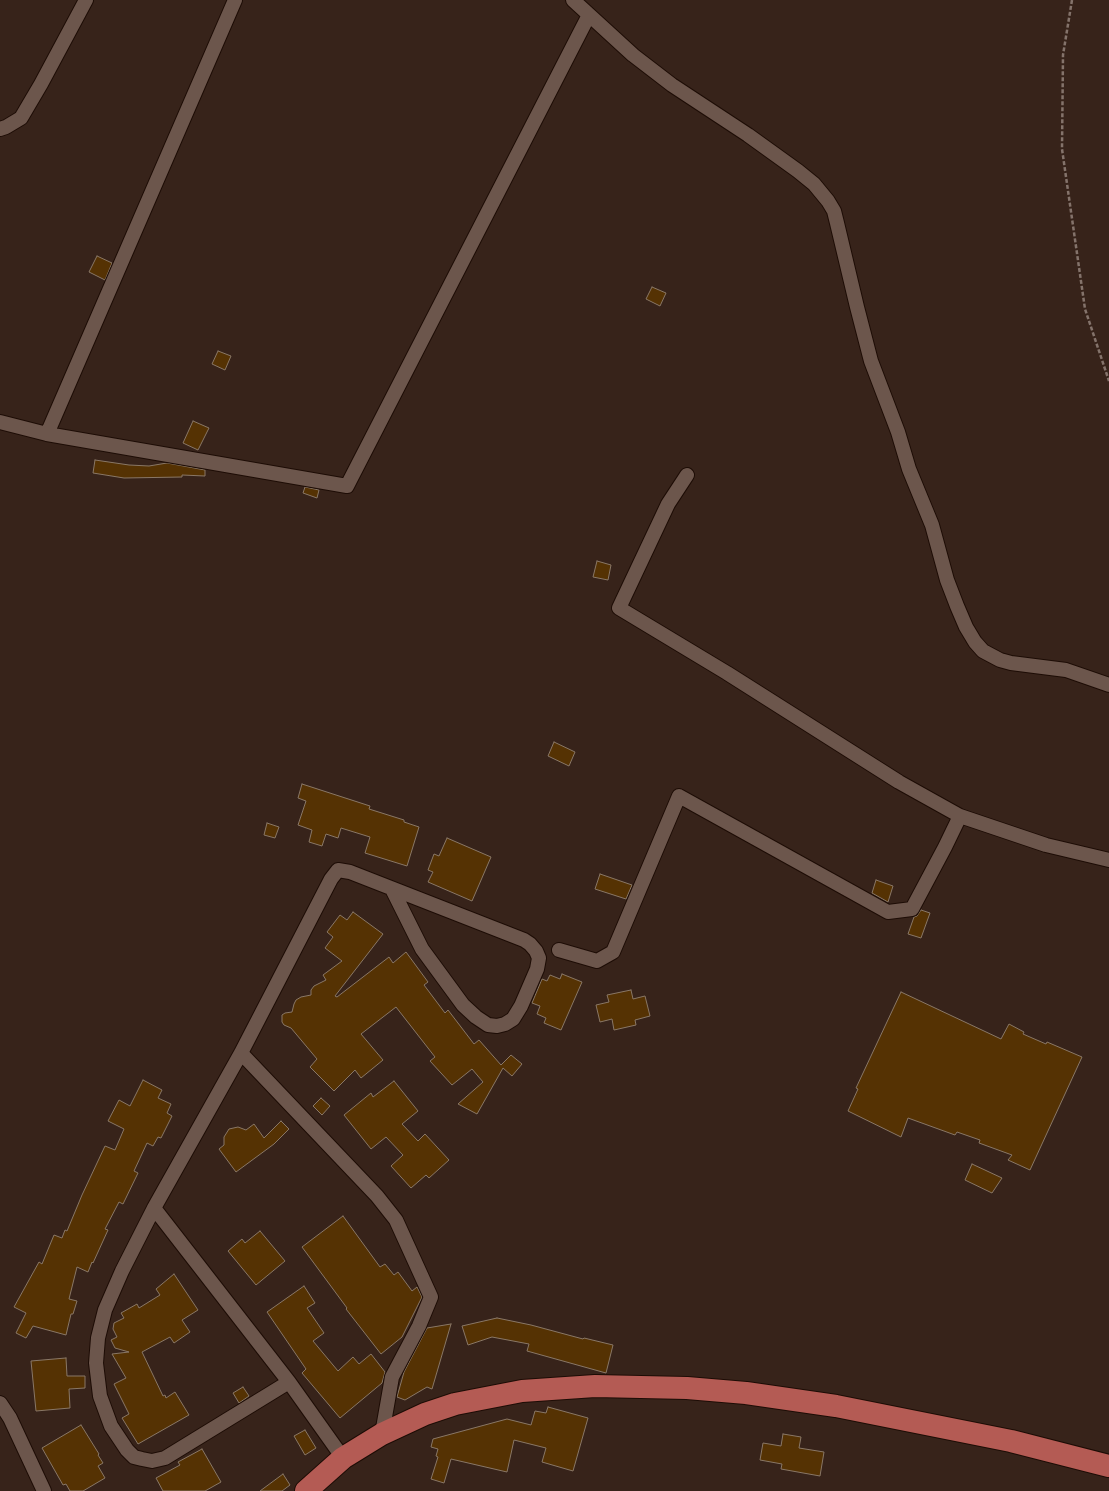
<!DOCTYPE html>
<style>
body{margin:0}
canvas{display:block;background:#37231a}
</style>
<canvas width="1109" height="1491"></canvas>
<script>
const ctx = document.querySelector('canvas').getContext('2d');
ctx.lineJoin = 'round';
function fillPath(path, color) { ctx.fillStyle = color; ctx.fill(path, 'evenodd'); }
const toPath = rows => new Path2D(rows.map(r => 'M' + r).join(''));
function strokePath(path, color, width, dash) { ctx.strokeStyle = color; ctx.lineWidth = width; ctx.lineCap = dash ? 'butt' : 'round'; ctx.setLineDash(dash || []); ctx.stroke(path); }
const building = toPath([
 [97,256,112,263,105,280,89,272,97,256],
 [652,287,666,293,660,306,646,299,652,287],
 [218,351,231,356,225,370,212,364,218,351],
 [193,421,209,428,198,450,183,443,193,421],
 [95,460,129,465,149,466,167,463,205,470,205,476,182,475,182,477,124,478,93,473,95,460],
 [305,487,319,490,317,498,303,493,305,487],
 [597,561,611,565,608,580,593,577,597,561],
 [554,742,575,752,569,766,548,756,554,742],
 [302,784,370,806,369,809,404,820,404,822,419,827,407,866,365,853,370,837,341,828,338,838,326,834,322,846,309,842,312,830,298,825,306,801,298,798,302,784],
 [267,823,279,827,275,838,264,835,267,823],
 [447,838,491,857,472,901,428,882,433,872,428,870,434,854,439,856,447,838],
 [600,874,632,885,626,899,595,889,600,874],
 [876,880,893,886,888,902,872,893,876,880],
 [921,910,930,913,921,938,908,934,914,917,917,916,921,910],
 [353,912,383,934,335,996,337,997,389,957,393,963,406,952,428,982,424,985,445,1013,448,1010,474,1044,479,1040,501,1065,511,1055,522,1064,512,1076,503,1068,477,1114,458,1104,483,1082,472,1069,452,1085,430,1061,435,1057,396,1007,361,1034,383,1060,361,1078,355,1070,334,1091,310,1067,317,1059,291,1028,284,1025,282,1022,282,1015,285,1013,292,1012,294,1004,296,1000,301,997,311,995,311,990,314,986,326,980,323,975,342,961,325,948,333,937,327,932,340,915,347,920,353,912],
 [562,974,582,982,561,1030,544,1023,546,1018,537,1014,540,1006,532,1003,542,979,547,981,550,975,560,979,562,974],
 [631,990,633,999,645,996,650,1016,635,1020,636,1025,614,1030,612,1019,600,1022,596,1005,609,1002,607,995,631,990],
 [901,992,1001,1039,1009,1024,1024,1032,1023,1034,1046,1044,1047,1042,1082,1057,1030,1170,1008,1160,1012,1155,979,1143,980,1140,957,1132,955,1135,908,1118,901,1137,848,1111,858,1089,856,1088,901,992],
 [143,1080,162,1090,158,1098,171,1104,167,1113,172,1116,161,1138,158,1137,153,1146,147,1143,134,1171,138,1173,123,1204,119,1202,105,1229,108,1230,93,1263,92,1262,88,1272,77,1267,69,1299,77,1301,73,1314,71,1314,66,1335,33,1326,26,1338,16,1333,26,1313,14,1307,39,1262,42,1264,54,1235,62,1238,65,1230,67,1231,82,1195,105,1146,115,1150,124,1129,108,1121,119,1100,130,1106,143,1080],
 [394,1081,418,1111,402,1124,418,1141,425,1134,449,1160,429,1178,426,1175,411,1188,391,1166,403,1155,386,1137,371,1149,344,1115,371,1093,373,1097,394,1081],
 [321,1098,330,1106,322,1115,313,1106,321,1098],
 [281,1121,289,1129,274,1144,236,1172,219,1149,224,1145,224,1137,229,1129,238,1127,246,1130,254,1124,264,1138,281,1121],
 [972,1164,1002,1178,992,1193,965,1180,972,1164],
 [343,1216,380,1267,385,1264,394,1275,398,1272,412,1291,417,1287,422,1297,402,1337,381,1354,346,1309,347,1308,302,1247,343,1216],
 [260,1231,285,1261,256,1285,228,1251,242,1239,245,1243,260,1231],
 [174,1274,198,1310,182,1320,190,1332,174,1343,170,1337,142,1352,163,1396,165,1395,166,1398,175,1392,189,1415,138,1444,122,1418,129,1414,114,1384,126,1378,112,1354,129,1352,115,1348,111,1340,117,1337,113,1329,114,1323,124,1318,121,1313,137,1304,139,1308,160,1295,156,1289,174,1274],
 [304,1286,315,1303,307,1308,324,1333,313,1341,338,1371,353,1357,359,1364,371,1354,385,1372,382,1383,340,1418,302,1373,306,1369,267,1312,304,1286],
 [497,1318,531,1325,583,1339,584,1338,613,1345,606,1373,527,1351,529,1344,492,1337,468,1345,462,1326,497,1318],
 [451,1324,432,1389,427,1387,405,1400,397,1397,404,1372,427,1328,451,1324],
 [66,1358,67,1376,85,1376,85,1388,69,1389,70,1408,36,1411,31,1361,66,1358],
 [243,1387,249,1396,239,1403,233,1393,243,1387],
 [548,1407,588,1418,573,1471,542,1462,546,1448,514,1440,507,1472,451,1459,444,1483,431,1479,438,1457,436,1456,438,1449,431,1447,433,1439,507,1419,531,1425,535,1411,546,1413,548,1407],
 [81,1425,99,1454,98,1455,103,1463,98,1466,105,1478,83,1491,70,1491,66,1484,63,1485,42,1448,81,1425],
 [305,1430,316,1448,305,1455,294,1436,305,1430],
 [783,1434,801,1437,799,1448,824,1452,820,1476,781,1469,782,1464,760,1460,763,1443,781,1446,783,1434],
 [202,1449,221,1482,205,1491,163,1491,156,1478,180,1465,178,1462,202,1449],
 [283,1474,290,1485,282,1491,260,1491,283,1474]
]);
const path = toPath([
 [1072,0,1063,55,1062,149,1085,309,1109,381]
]);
const minor = toPath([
 [573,0,633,55,672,85,748,135,798,171,814,184,828,201,834,211,837,223,857,307,871,361,898,432,909,469,932,525,947,580,957,606,966,627,975,642,983,651,1000,660,1011,663,1066,670,1109,685],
 [0,129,6,127,21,118,41,84,86,0],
 [0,422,47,434,347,486,589,15],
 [47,434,235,0],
 [687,475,668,504,619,608,727,673,899,782,960,816,1046,845,1109,860],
 [559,950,597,961,613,952,679,796,888,912,912,909,945,847,960,816],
 [241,1053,377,1196,396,1220,431,1297,419,1326,392,1377,382,1434],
 [154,1208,289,1382,343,1458],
 [289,1382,165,1458,152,1461,142,1459,134,1457,127,1450,111,1426,100,1396,96,1363,98,1338,105,1310,122,1271,154,1208,241,1053,331,879,338,870,350,872,524,940,530,944,536,951,539,958,537,969,521,1006,513,1019,505,1024,497,1026,488,1025,476,1017,463,1005,422,949,392,889],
 [0,1403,10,1418,44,1491]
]);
const primary = toPath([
 [306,1491,343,1458,382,1434,425,1414,455,1404,522,1391,595,1386,687,1388,746,1393,836,1406,1011,1441,1109,1466]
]);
fillPath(building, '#553203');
strokePath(building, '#897766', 1);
strokePath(minor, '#1d0c05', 16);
strokePath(primary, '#1d0c05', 24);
strokePath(path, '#84736b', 2.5, [4, 2]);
strokePath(minor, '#6c564c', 14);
strokePath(primary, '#b45b54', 22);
</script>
